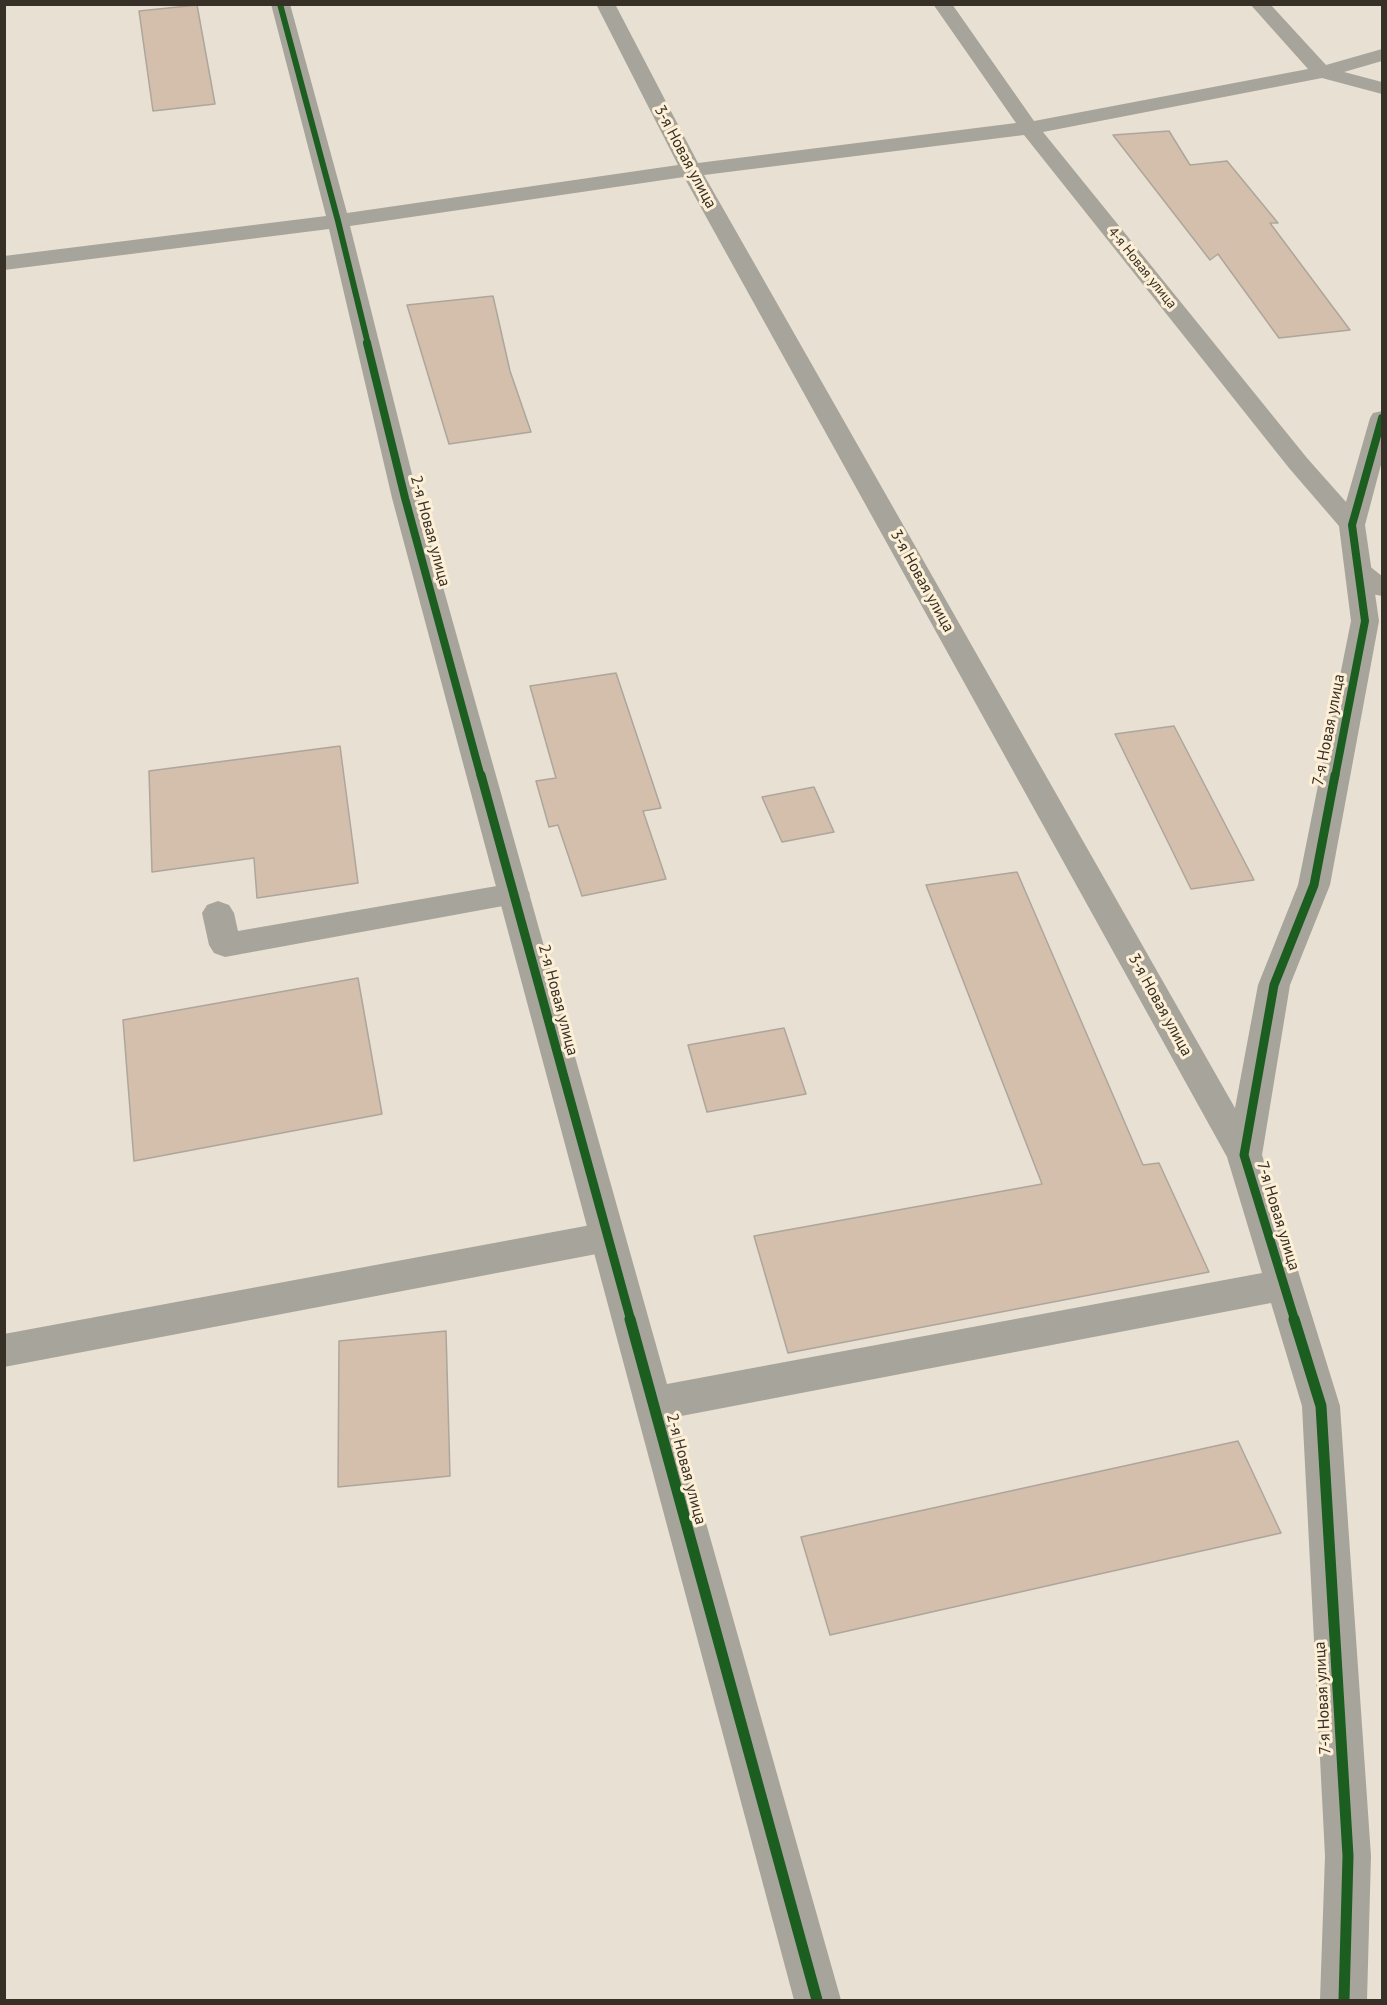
<!DOCTYPE html>
<meta charset="utf-8">
<style>
body{margin:0}
#map{position:relative;width:1387px;height:2005px;overflow:hidden;background:#e8e0d2;font-family:"PT Sans",sans-serif}
canvas{display:block}
.frame{position:absolute;inset:0;border:6px solid #363026;pointer-events:none}
</style>
<div id="map">
<canvas width="1387" height="2005"></canvas>
<div class="frame"></div>
</div>
<script>
const ctx = document.querySelector('canvas').getContext('2d');
ctx.lineJoin = 'round';
function fillPath(path, color) { ctx.fillStyle = color; ctx.fill(path, 'evenodd'); }
const toPath = rows => new Path2D(rows.map(r => 'M' + r).join(''));
function strokePath(path, color, width, dash) { ctx.strokeStyle = color; ctx.lineWidth = width; ctx.lineCap = dash ? 'butt' : 'round'; ctx.setLineDash(dash || []); ctx.stroke(path); }
function write(font, color, halo, rows, align = 'center') {
  ctx.font = font + ' "PT Sans",sans-serif'; ctx.lineWidth = 6; ctx.setLineDash([]); ctx.textBaseline = 'middle'; ctx.strokeStyle = halo; ctx.fillStyle = color; for (const [text, x, y, turn = 0] of rows) {
    ctx.save(); ctx.translate(x, y); ctx.rotate((+turn || 0) * Math.PI / 180); ctx.textAlign = isNaN(turn) ? turn : align; if (halo) ctx.strokeText(text, 0, 0); ctx.fillText(text, 0, 0); ctx.restore();
  }
}
const building = toPath([
 [197,5,215,104,153,111,139,11,197,5],
 [1169,131,1190,165,1227,161,1278,223,1270,223,1350,330,1279,338,1218,254,1210,260,1113,135,1169,131],
 [493,296,510,371,531,432,449,444,407,305,493,296],
 [616,673,661,808,643,811,666,879,582,896,558,825,549,827,536,781,556,778,530,686,616,673],
 [1174,726,1254,880,1191,889,1115,734,1174,726],
 [340,746,358,883,257,898,254,858,152,872,149,771,340,746],
 [814,787,834,832,782,842,762,797,814,787],
 [1017,872,1143,1165,1159,1163,1209,1272,788,1353,754,1236,1042,1184,926,885,1017,872],
 [358,978,382,1114,134,1161,123,1020,358,978],
 [784,1028,806,1094,707,1112,688,1045,784,1028],
 [446,1331,450,1476,338,1487,339,1341,446,1331],
 [1238,1441,1281,1533,830,1635,801,1537,1238,1441]
]);
const lane = toPath([
 [1358,563,1368,565,1382,576,1382,596,1372,594,1348,577,1345,571,1348,565,1358,563],
 [514,883,525,886,530,894,525,902,225,957,214,953,209,945,202,913,207,905,218,901,229,905,234,913,238,931,514,883],
 [607,1222,620,1226,625,1237,620,1248,607,1252,4,1367,4,1334,607,1222]
]);
const street = toPath([
 [271,4,290,4,347,213,678,165,596,4,615,4,698,163,1016,123,933,4,952,4,1034,121,1308,69,1250,4,1270,4,1326,65,1382,49,1382,61,1344,72,1382,82,1382,94,1322,78,1043,132,1307,458,1346,502,1370,418,1373,413,1382,411,1382,461,1365,525,1379,621,1330,885,1290,985,1262,1155,1340,1406,1371,1856,1367,2000,1320,2000,1325,1856,1302,1406,1271,1303,676,1417,841,2000,794,2000,392,498,329,229,4,270,4,256,326,216,271,4],
 [1024,135,1289,468,1339,526,1351,621,1298,885,1258,985,1235,1108,704,175,1024,135],
 [684,177,1227,1157,1262,1273,667,1384,418,498,350,226,684,177]
]);
const cyclewayFar3 = toPath([
 [280,4,338,221,368,344]
]);
const cyclewayFar2 = toPath([
 [367,343,405,498,481,777],
 [1335,777,1365,621,1352,525,1382,418]
]);
const cyclewayFar1 = toPath([
 [481,775,631,1321],
 [1295,1321,1244,1155,1274,985,1314,885,1335,775]
]);
const cycleway = toPath([
 [630,1319,817,2000],
 [1294,1319,1321,1406,1348,1856,1344,2000]
]);
const farStreetnames = [
 ["4-я Новая улица",1142,268,51]
];
const streetNames = [
 ["3-я Новая улица",685,157,62],
 ["2-я Новая улица",430,531,75],
 ["3-я Новая улица",922,581,61],
 ["7-я Новая улица",1329,730,-79],
 ["2-я Новая улица",558,1000,75],
 ["3-я Новая улица",1160,1005,61],
 ["7-я Новая улица",1278,1216,73],
 ["2-я Новая улица",686,1469,75],
 ["7-я Новая улица",1323,1698,-93]
];
fillPath(building, '#d3bfac');
strokePath(building, '#ada69c', 1.5);
fillPath(lane, '#a7a49c');
fillPath(street, '#a7a49c');
strokePath(cyclewayFar3, '#1b5e20', 6);
strokePath(cyclewayFar2, '#1b5e20', 8);
strokePath(cyclewayFar1, '#1b5e20', 9);
strokePath(cycleway, '#1b5e20', 11);
write('14px', '#363026', '#fef0d6', farStreetnames);
write('16px', '#363026', '#fef0d6', streetNames);
</script>
